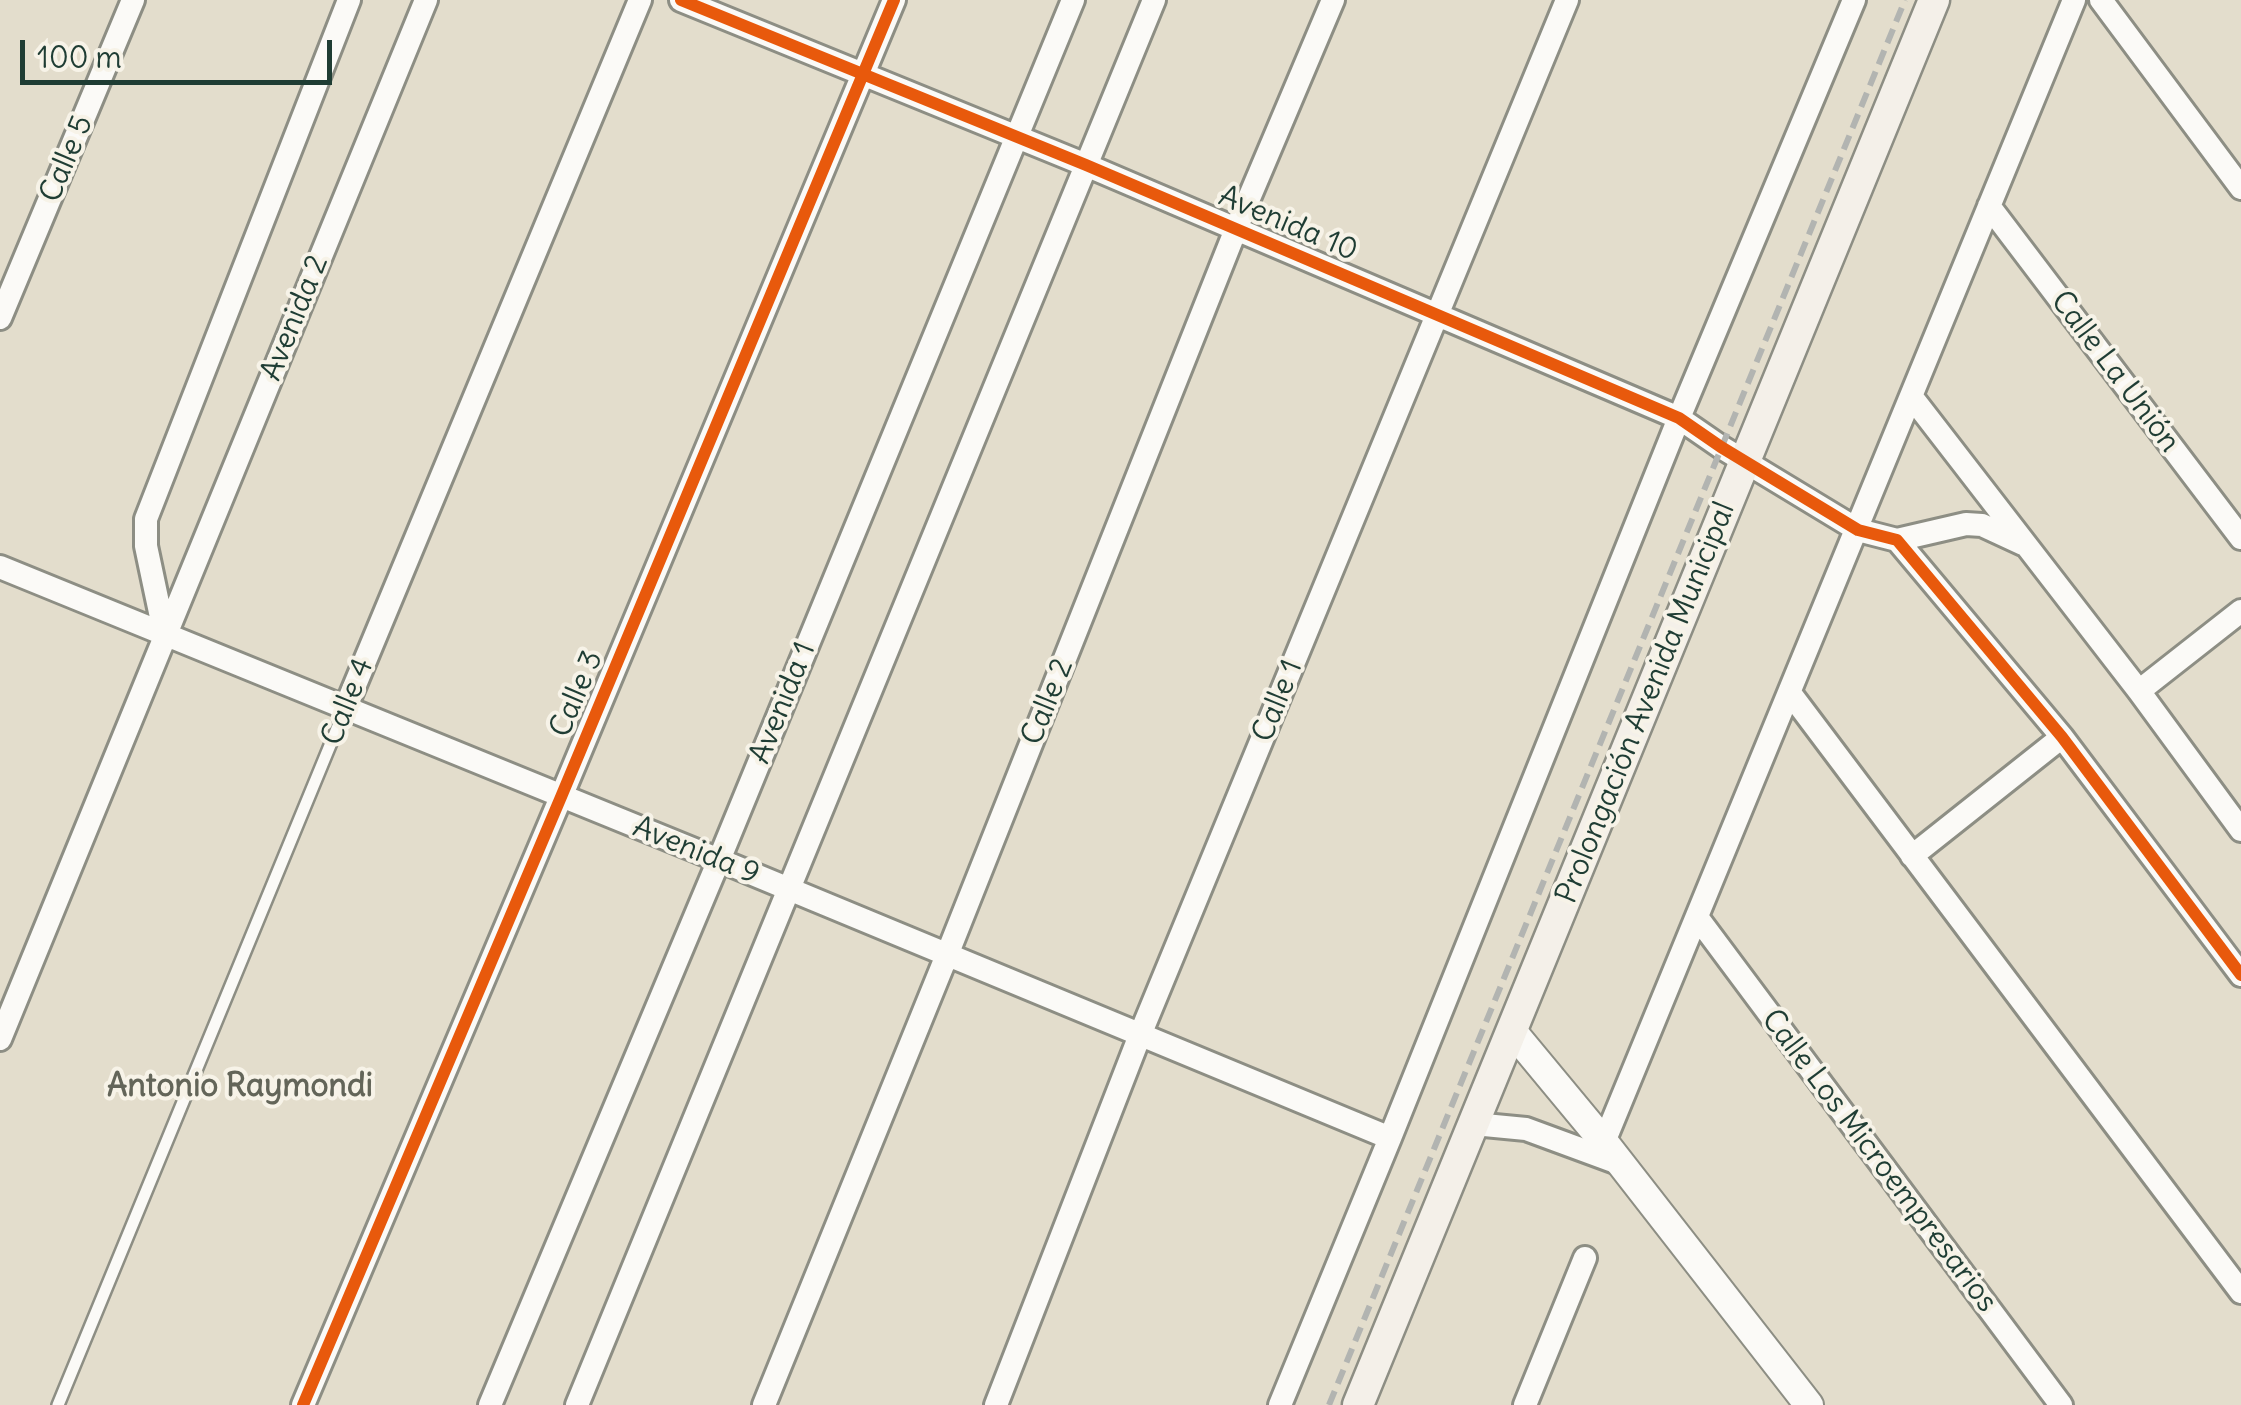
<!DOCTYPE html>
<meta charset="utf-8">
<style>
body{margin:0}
#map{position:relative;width:2241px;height:1405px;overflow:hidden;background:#e3ddcc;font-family:Delius,sans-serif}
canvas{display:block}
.scale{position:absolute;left:20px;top:40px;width:312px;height:45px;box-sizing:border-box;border:5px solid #1f3d34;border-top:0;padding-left:12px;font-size:30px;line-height:35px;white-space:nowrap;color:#1f3d34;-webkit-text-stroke:8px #f7f3e8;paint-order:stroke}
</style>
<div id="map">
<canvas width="2241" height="1405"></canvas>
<div class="scale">100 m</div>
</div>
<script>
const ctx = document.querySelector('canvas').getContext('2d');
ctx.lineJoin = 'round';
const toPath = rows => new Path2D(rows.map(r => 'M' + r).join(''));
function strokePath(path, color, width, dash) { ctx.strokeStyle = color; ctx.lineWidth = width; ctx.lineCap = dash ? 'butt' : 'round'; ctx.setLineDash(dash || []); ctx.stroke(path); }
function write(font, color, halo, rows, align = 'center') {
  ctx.font = font + ' Delius,sans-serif'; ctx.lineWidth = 8; ctx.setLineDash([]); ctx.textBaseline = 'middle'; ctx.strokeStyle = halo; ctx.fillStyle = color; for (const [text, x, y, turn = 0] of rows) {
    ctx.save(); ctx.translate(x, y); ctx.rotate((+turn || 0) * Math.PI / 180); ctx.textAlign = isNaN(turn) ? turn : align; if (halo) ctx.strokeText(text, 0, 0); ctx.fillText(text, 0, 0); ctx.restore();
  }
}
const service = toPath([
 [58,1405,345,709]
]);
const minor = toPath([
 [681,0,1086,165,1679,418,1721,447,1858,530,1897,540,2062,737,2241,975],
 [2101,0,2241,188],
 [1989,206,2241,538],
 [0,318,133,0],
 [1911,396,2139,691,2241,830],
 [1897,540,1966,524,1982,525,2023,544],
 [0,567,719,860,1390,1138],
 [165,636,146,546,146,519,349,0],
 [2139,691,2241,611],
 [1790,693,2241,1292],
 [345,709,640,0],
 [1912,856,2062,737],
 [1697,917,2061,1405],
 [0,1039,426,0],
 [1474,1124,1526,1129,1621,1164],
 [1604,1142,2074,0],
 [303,1405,561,797,894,0],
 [490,1405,719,860,1073,0],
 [577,1405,1154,0],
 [764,1405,947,955,1236,229,1333,0],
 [996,1405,1140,1035,1567,0],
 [1280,1405,1390,1138,1679,418,1854,0],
 [1525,1405,1585,1258]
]);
const tertiary = toPath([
 [1512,1031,1604,1142,1809,1405]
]);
const secondary = toPath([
 [1358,1405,1934,0]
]);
const rail = toPath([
 [1329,1405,1905,0]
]);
const cycleway = toPath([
 [681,0,1086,165,1679,418,1721,447,1858,530,1897,540,2062,737,2241,975],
 [303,1405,561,797,894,0]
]);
const streetNames = [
 ["Calle 5",67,159,-67],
 ["Avenida 10",1288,224,23],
 ["Avenida 2",295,318,-68],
 ["Calle La Unión",2115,372,53],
 ["Calle 3",577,694,-67],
 ["Calle 1",1278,701,-68],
 ["Calle 4",348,702,-68],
 ["Calle 2",1048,702,-68],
 ["Avenida 1",783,703,-68],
 ["Prolongación Avenida Municipal",1646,703,-68],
 ["Avenida 9",696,851,22],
 ["Calle Los Microempresarios",1879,1161,53]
];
const neighbourhoodNames = [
 ["Antonio Raymondi",240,1087]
];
strokePath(service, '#8d8e84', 16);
strokePath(minor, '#8d8e84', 28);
strokePath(tertiary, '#8d8e84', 32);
strokePath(secondary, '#8d8e84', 35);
strokePath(service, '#fbfaf7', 11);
strokePath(minor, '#fbfaf7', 22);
strokePath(tertiary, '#fbfaf7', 28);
strokePath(secondary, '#f4f0e9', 30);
strokePath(rail, '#b2b4b1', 6, [15, 8]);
strokePath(cycleway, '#e8590c', 12);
write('30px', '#1f3d34', '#f7f3e8', streetNames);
write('bold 32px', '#636559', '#f7f3e8', neighbourhoodNames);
</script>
